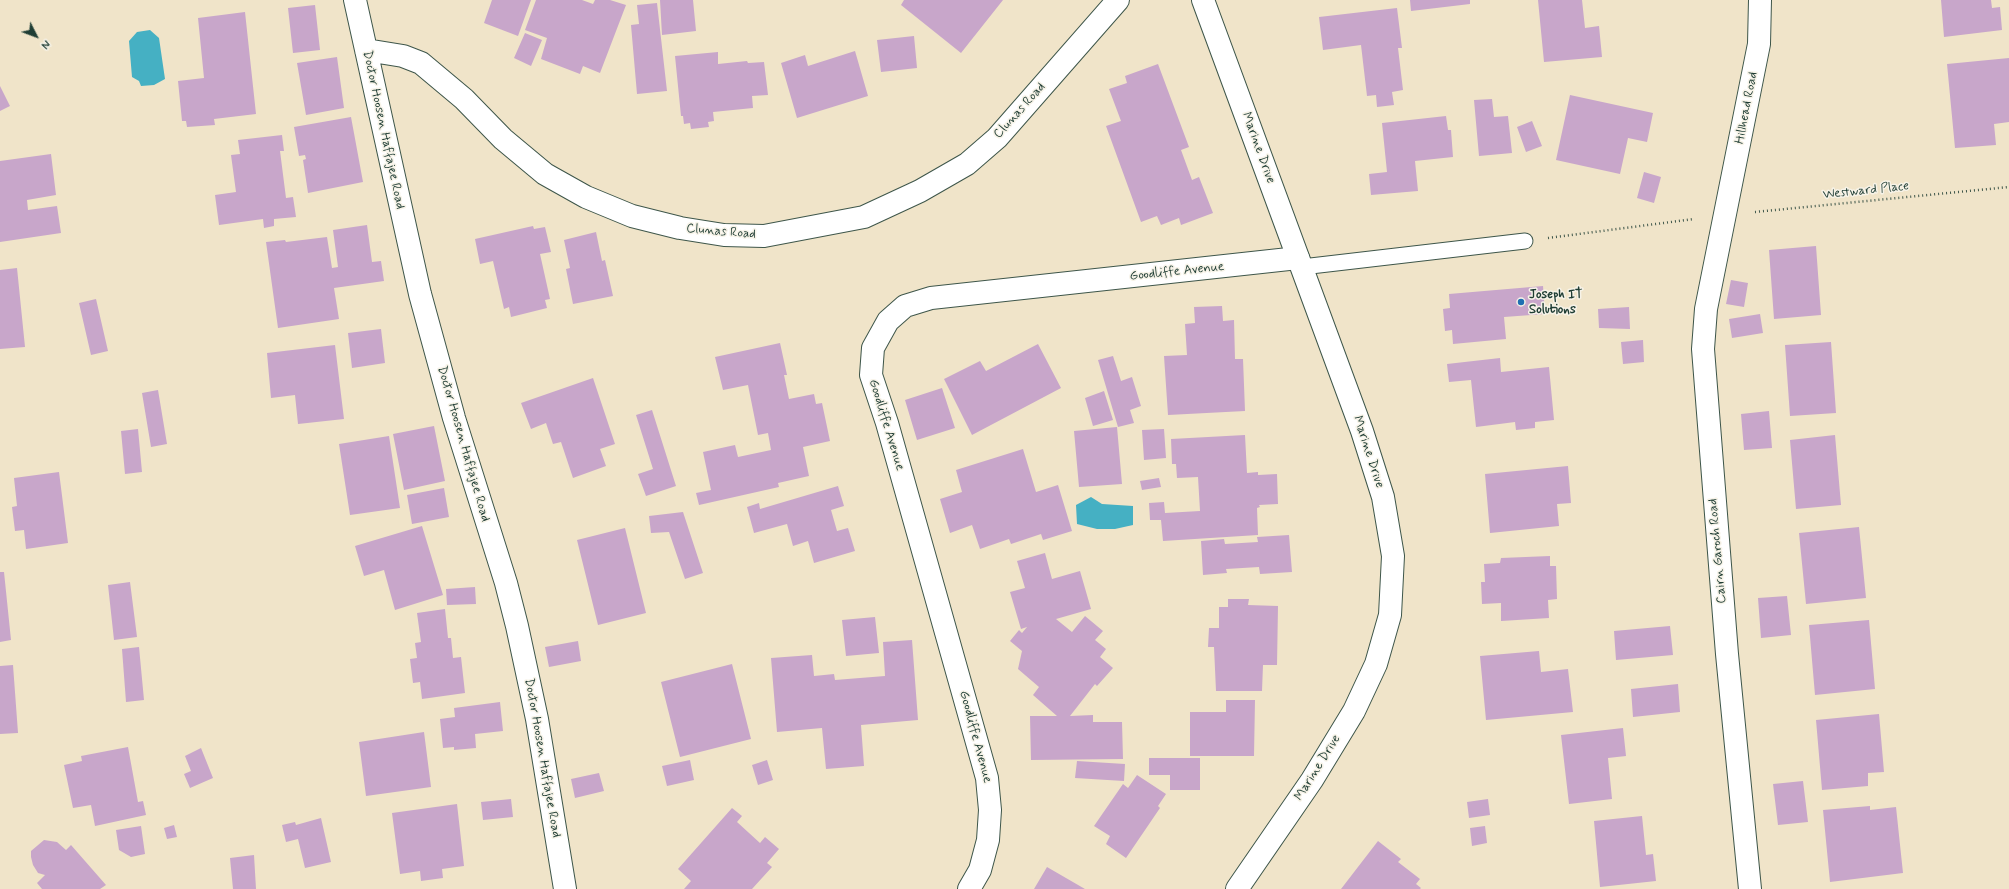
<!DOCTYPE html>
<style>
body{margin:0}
#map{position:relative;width:2009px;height:889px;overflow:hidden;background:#f0e4c9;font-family:Mynerve,sans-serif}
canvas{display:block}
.north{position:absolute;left:16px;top:16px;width:40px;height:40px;-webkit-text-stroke:3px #f7f3e8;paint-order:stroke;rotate:132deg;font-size:11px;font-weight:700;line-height:16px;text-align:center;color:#1f3d34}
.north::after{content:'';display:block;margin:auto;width:14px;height:18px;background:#1f3d34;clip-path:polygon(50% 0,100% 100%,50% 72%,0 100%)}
</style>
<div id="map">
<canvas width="2009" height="889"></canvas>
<div class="north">N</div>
</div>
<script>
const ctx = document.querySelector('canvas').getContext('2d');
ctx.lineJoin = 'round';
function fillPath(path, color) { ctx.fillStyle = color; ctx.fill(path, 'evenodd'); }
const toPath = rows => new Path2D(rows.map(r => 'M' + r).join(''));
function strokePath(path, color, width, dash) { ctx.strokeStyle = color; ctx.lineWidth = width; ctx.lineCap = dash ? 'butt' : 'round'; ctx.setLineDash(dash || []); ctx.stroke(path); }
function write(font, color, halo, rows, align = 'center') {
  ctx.font = font + ' Mynerve,sans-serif'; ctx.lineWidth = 3; ctx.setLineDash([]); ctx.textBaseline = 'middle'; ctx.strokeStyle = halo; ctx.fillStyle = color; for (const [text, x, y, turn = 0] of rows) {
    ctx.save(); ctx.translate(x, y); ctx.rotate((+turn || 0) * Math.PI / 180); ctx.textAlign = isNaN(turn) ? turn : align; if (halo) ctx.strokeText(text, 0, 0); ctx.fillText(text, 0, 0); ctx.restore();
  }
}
const water = toPath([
 [150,30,159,38,165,79,154,85,141,86,139,81,132,77,129,41,137,32],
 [1091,497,1102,504,1133,506,1133,525,1115,529,1097,529,1077,524,1076,505]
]);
const building = toPath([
 [492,0,531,0,518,36,484,23],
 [536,0,582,0,593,4,595,0,610,0,626,5,600,73,583,66,580,74,541,59,547,38,525,30],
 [660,0,693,0,696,31,662,35],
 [904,0,1003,0,961,53,901,5],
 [1410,0,1470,0,1470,4,1411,11],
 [1538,0,1582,0,1585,28,1599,26,1602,57,1544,62],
 [1941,0,1991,0,1992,8,2000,7,2002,30,1944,37],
 [657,3,667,91,637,94,631,25,639,24,637,5],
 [315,5,320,50,293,53,288,8],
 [1397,8,1402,48,1398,48,1403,90,1392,92,1394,105,1377,107,1376,95,1367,96,1361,45,1323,50,1319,17],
 [245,12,256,114,214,119,215,125,187,127,186,121,182,121,178,81,204,78,198,18],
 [525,33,542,40,531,66,514,58],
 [914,36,917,68,881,72,877,40],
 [855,51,868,96,797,118,781,63,805,55,808,66],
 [718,52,718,64,747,61,748,63,764,62,768,95,752,96,753,108,713,112,714,121,708,122,709,127,691,129,690,123,684,124,683,116,681,116,675,56],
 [337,57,344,108,306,115,297,63],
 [2009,58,2009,122,1994,124,1996,145,1955,148,1947,64],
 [1158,64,1189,147,1181,150,1192,180,1199,177,1213,213,1181,225,1179,218,1161,225,1157,216,1141,222,1106,126,1121,121,1109,89,1127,83,1125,76],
 [0,86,10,106,0,111],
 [1570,95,1653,113,1647,142,1628,138,1620,174,1556,160],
 [1492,99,1494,117,1508,116,1512,153,1479,156,1474,100],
 [1446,116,1448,130,1451,130,1453,157,1415,161,1418,191,1371,195,1369,174,1387,172,1382,123],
 [351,117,363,182,308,193,303,160,306,159,305,155,299,156,294,127],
 [1532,121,1542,146,1526,152,1517,127],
 [282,135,284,151,280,151,286,198,293,197,296,217,274,219,274,226,264,228,263,219,219,225,215,195,236,192,231,155,240,154,238,140],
 [51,154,56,195,27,200,28,210,57,206,61,233,0,242,0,161],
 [1644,172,1661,177,1654,203,1637,198],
 [367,225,372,262,381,261,384,281,334,288,339,319,278,328,266,242,285,240,286,242,327,237,332,268,338,267,333,230],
 [533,226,534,229,545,227,551,252,540,254,550,299,545,300,547,308,511,317,509,307,504,309,493,261,480,264,475,239],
 [596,232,602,261,605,260,613,296,573,304,566,269,570,268,564,240],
 [1816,246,1821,315,1774,319,1769,250],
 [17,268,25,347,0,349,0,270],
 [1731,280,1748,283,1744,307,1726,304],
 [1543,286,1545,314,1504,317,1506,339,1453,344,1452,330,1445,331,1443,309,1450,308,1449,294],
 [96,299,108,351,91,355,79,303],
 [1222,306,1223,321,1234,320,1235,359,1243,359,1245,411,1168,415,1164,356,1187,355,1185,324,1195,323,1194,307],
 [1629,307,1630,329,1599,328,1598,309],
 [1760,314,1763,333,1732,338,1729,319],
 [381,329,385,363,352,368,348,333],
 [1643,340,1644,362,1623,364,1621,342],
 [1831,342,1836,413,1790,416,1785,345],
 [780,343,787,375,784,375,789,399,814,394,816,404,822,403,830,441,803,447,809,476,778,483,779,487,699,505,696,493,711,490,703,452,735,445,738,457,771,450,768,433,758,435,748,385,723,390,715,357],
 [1038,344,1061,388,972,435,944,379,980,361,986,371],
 [335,345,344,419,298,424,295,395,271,398,267,353],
 [1113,356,1121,381,1132,377,1141,406,1130,410,1134,423,1118,427,1098,360],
 [1500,358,1501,372,1549,367,1554,420,1535,422,1535,428,1516,430,1515,422,1476,427,1471,380,1449,382,1447,364],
 [593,378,615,444,600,449,606,466,573,478,561,442,553,444,546,423,531,429,521,403],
 [942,388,955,428,917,440,905,400],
 [158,390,167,444,151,447,142,393],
 [1104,391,1113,420,1093,426,1085,398],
 [652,410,676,486,646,496,638,474,653,469,636,415],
 [1769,411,1772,448,1744,450,1741,414],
 [434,426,445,481,404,490,393,434],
 [1117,427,1122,484,1079,487,1074,431],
 [138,429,142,472,125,474,121,431],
 [1164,429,1166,458,1144,460,1142,430],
 [1245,435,1247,473,1258,472,1258,475,1277,474,1278,504,1259,505,1260,507,1257,508,1258,535,1163,541,1161,520,1150,520,1149,503,1164,502,1165,513,1200,511,1198,477,1177,478,1176,464,1172,464,1171,439],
 [1835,435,1841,505,1796,509,1790,440],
 [389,436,400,508,350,515,339,444],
 [1023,449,1036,492,1058,485,1072,531,1043,540,1041,534,1011,544,1009,539,980,549,972,525,950,533,940,499,962,492,956,470],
 [1568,466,1571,503,1557,504,1559,526,1490,533,1485,474],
 [59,472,68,543,26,549,24,530,15,531,12,507,17,506,14,478],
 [1159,478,1161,487,1142,490,1140,481],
 [838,486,844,506,831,510,837,531,848,528,855,551,814,563,808,541,793,546,787,524,754,533,747,507,759,503,760,509],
 [444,488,449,517,412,524,407,495],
 [683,512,703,573,685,579,669,532,651,533,649,516],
 [422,526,443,595,395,610,384,570,364,576,355,546],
 [1859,527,1866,598,1806,604,1799,533],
 [625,528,646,613,598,625,577,540],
 [1289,535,1292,572,1260,574,1259,567,1226,569,1227,573,1203,575,1201,541,1224,539,1225,544,1258,542,1257,537],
 [1045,553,1052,579,1080,571,1091,609,1056,619,1072,632,1085,616,1103,631,1095,640,1106,649,1100,657,1113,668,1097,686,1095,684,1070,716,1093,715,1093,722,1122,722,1123,759,1031,760,1030,716,1057,716,1033,695,1039,687,1018,669,1022,651,1010,641,1019,630,1022,633,1027,627,1021,629,1010,592,1025,588,1017,561],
 [1550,556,1550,566,1556,566,1557,599,1548,600,1549,618,1501,621,1501,603,1482,604,1481,582,1485,582,1484,564,1500,563,1501,558],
 [0,572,4,572,11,640,0,642],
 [130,582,137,637,114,640,108,585],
 [475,587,476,604,447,605,446,589],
 [1787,596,1791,635,1761,638,1758,598],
 [1228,599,1249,599,1248,605,1278,606,1277,665,1263,665,1262,691,1216,691,1214,647,1208,647,1209,628,1219,628,1219,607,1228,607],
 [445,609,448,638,451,638,453,658,461,657,465,693,422,699,420,682,413,683,410,659,417,658,415,643,421,642,417,613],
 [875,617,879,653,846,656,842,620],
 [1869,620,1875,689,1815,695,1809,625],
 [1670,626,1673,655,1616,660,1614,631],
 [912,640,918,720,861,725,864,766,826,769,822,728,777,732,771,658,812,655,814,676,834,674,835,680,885,676,883,642],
 [578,641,581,661,549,667,545,647],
 [139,647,144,700,126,702,122,649],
 [1539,651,1541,672,1568,669,1573,712,1486,720,1480,656],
 [732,664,751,739,680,757,661,682],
 [13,665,18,733,0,734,0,666],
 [1678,684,1680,712,1633,717,1631,689],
 [1226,700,1255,700,1254,756,1190,756,1190,712,1226,712],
 [500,702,503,731,475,734,476,748,454,750,454,747,443,748,440,719,455,717,454,708],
 [1879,714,1884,772,1868,773,1868,786,1822,790,1816,720],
 [1623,728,1626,756,1608,758,1612,799,1569,804,1561,735],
 [424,732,431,787,366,796,359,742],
 [128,747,138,802,143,801,146,815,95,826,91,805,73,808,64,765,82,761,81,756],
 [201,748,213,778,190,788,184,774,191,771,185,756],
 [1149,758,1200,758,1200,790,1170,790,1170,775,1149,775],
 [690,760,694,780,667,786,662,766],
 [767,760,773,780,758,785,752,765],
 [1077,761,1125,764,1124,781,1075,778],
 [599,773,604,791,575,798,571,779],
 [1137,775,1166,794,1158,806,1160,808,1126,858,1106,844,1110,836,1094,826,1123,784,1128,788],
 [1803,781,1808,822,1778,825,1773,784],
 [511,799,513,817,483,820,481,802],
 [1488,799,1490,815,1469,818,1467,802],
 [457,804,464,866,442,869,443,878,421,881,420,871,400,874,392,813],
 [1870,806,1870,810,1896,807,1903,873,1830,882,1823,810],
 [732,808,742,816,737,822,760,843,765,837,779,849,767,863,772,867,752,889,684,889,691,881,678,869],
 [1642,816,1646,855,1653,854,1656,881,1600,887,1594,821],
 [321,818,331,862,305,868,298,839,286,842,282,825,295,822,296,825],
 [174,825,177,837,167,839,164,828],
 [141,826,145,854,131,857,119,850,116,830],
 [1485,826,1487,843,1472,846,1470,828],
 [44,840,57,842,66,850,71,845,106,885,100,889,42,889,37,883,45,875,38,873,33,865,31,857,31,851],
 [1378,841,1401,859,1398,862,1420,879,1416,884,1421,888,1420,889,1341,889],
 [254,855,256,889,233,889,230,858],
 [1047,867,1085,889,1034,889]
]);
const path = toPath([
 [1755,212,2009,187],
 [1548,238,1694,219]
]);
const service = toPath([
 [1302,267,1525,241]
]);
const minor = toPath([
 [355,0,420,294,454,418,506,583,517,626,537,719,565,889],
 [366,50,403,56,421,63,464,99,503,139,545,174,586,197,632,216,680,228,724,235,764,236,864,217,920,191,967,164,997,138,1118,0],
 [969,889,980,870,988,840,990,810,987,778,887,423,871,375,873,348,888,321,905,306,931,298,1298,258],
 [1750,889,1727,654,1703,349,1706,309,1759,44,1760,0]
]);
const tertiary = toPath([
 [1203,0,1362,431,1383,497,1393,556,1390,615,1376,664,1354,711,1312,780,1237,889]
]);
const markers = [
 [1521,302,4,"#1f6fb2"]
];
const streetNames = [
 ["Hillhead Road",1747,108,-79],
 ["Clunas Road",1020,111,-48],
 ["Doctor Hoosen Haffajee Road",383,130,78],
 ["Marine Drive",1258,148,70],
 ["Westward Place",1866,191,-6],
 ["Clunas Road",721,232,5],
 ["Goodliffe Avenue",1177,272,-6],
 ["Goodliffe Avenue",886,425,73],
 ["Doctor Hoosen Haffajee Road",463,444,74],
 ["Marine Drive",1368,452,72],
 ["Cairn Garoch Road",1718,551,-95],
 ["Goodliffe Avenue",975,737,75],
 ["Doctor Hoosen Haffajee Road",542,758,80],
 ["Marine Drive",1318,768,-58]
];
const poiNames = [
 ["Joseph IT",1529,295],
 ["Solutions",1529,310]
];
fillPath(water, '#45b0c3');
fillPath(building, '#c8a6ca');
strokePath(service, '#3e564a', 17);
strokePath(minor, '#3e564a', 24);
strokePath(tertiary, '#3e564a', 24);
strokePath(path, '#3e564a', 2.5, [1, 3]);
strokePath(service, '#fff', 15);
strokePath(minor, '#fff', 22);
strokePath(tertiary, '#fff', 22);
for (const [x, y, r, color] of markers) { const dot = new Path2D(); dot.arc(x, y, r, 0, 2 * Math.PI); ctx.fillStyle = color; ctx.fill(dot); strokePath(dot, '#f7f3e8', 1.5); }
write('13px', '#1f3d34', '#f7f3e8', streetNames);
write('bold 13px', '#1f3d34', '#f7f3e8', poiNames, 'left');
</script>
